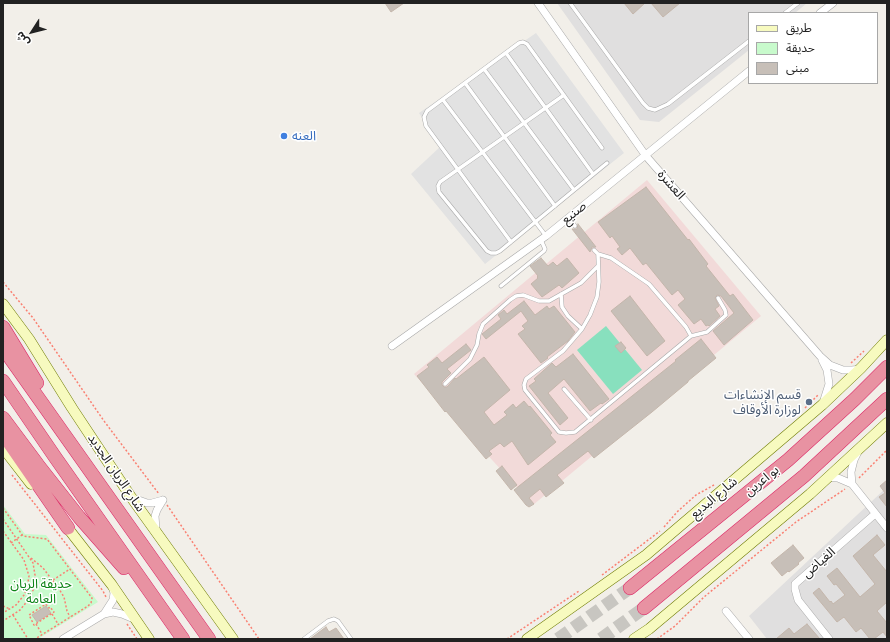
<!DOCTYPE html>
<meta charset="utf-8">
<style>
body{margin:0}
#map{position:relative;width:890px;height:642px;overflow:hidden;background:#f2efe9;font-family:Manrope,"Noto Sans Arabic",sans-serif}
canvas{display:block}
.frame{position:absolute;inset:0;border:4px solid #222;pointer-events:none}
.legend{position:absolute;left:748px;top:12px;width:130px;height:72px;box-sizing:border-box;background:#fff;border:1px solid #a7a7a7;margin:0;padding:5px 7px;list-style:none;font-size:12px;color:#222}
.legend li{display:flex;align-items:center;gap:8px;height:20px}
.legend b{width:20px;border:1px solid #a7a7a7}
.north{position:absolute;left:12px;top:12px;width:40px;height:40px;-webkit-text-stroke:3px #fff;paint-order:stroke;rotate:234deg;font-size:11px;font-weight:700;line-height:16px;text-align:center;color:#222}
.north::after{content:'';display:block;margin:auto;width:14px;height:18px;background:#222;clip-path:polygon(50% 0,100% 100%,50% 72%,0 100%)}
</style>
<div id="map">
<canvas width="890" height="642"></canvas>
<div class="frame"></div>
<ul class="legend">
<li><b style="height:5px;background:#f7fabf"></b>طريق</li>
<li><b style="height:11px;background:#c8facc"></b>حديقة</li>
<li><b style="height:11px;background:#c7bfb8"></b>مبنى</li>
</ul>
<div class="north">ش</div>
</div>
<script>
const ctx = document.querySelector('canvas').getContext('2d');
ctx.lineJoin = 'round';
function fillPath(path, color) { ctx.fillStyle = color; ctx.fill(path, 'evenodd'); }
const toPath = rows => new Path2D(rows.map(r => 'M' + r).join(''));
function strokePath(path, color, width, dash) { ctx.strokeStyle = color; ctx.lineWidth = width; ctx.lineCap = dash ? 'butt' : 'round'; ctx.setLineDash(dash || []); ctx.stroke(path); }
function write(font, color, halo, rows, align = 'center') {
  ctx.font = font + ' Manrope,"Noto Sans Arabic",sans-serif'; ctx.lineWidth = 3; ctx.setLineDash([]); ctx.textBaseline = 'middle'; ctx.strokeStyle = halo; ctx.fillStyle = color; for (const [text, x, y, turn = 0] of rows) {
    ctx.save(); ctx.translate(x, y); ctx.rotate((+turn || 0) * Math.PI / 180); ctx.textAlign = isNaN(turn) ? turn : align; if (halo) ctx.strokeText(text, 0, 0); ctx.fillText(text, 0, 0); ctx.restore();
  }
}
const residential = toPath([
 [557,3,807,3,795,13,749,13,749,50,659,122,640,120],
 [887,487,887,639,767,639,749,616]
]);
const commercial = toPath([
 [647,180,761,316,533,505,414,374]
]);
const park = toPath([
 [3,505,25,534,46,535,98,602,38,639,3,639]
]);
const pitch = toPath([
 [606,326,642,370,613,394,577,350]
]);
const parking = toPath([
 [536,33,624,153,485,264,411,174,441,146,419,113]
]);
const building = toPath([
 [385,3,404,3,391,12,385,3],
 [624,3,645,3,633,14,624,3],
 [651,3,680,3,663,17,651,3],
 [646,187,688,240,689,239,708,264,706,266,730,296,733,294,753,320,724,345,713,331,734,313,721,296,717,295,715,298,719,306,715,309,720,316,709,326,708,325,706,326,701,319,694,324,678,305,685,299,678,290,672,295,646,263,643,265,630,248,622,255,617,249,620,247,612,236,610,238,598,222,646,187],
 [578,224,596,247,592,247,590,252,572,229,577,229,578,224],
 [541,258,548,266,553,262,557,266,567,258,579,273,562,288,559,285,542,297,531,284,538,278,537,277,538,276,530,266,541,258],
 [630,296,665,341,647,356,611,311,630,296],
 [524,301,535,315,547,306,549,309,554,306,575,332,568,341,547,357,548,358,541,363,518,334,525,329,522,326,528,321,521,311,486,339,482,334,501,319,498,315,504,310,507,314,524,301],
 [701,339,716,358,688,381,688,382,652,412,594,458,588,451,557,475,564,483,546,497,540,489,529,498,534,504,529,507,526,505,514,490,676,361,675,360,701,339],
 [621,342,626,348,621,353,615,346,621,342],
 [466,344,471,350,447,369,451,373,442,382,442,385,444,387,447,387,455,378,456,379,484,357,510,390,484,412,494,425,507,415,504,412,513,404,516,408,524,401,529,407,530,406,552,433,550,435,556,442,528,465,512,441,504,447,500,443,489,451,492,454,486,459,446,411,445,412,417,376,429,367,427,365,437,357,442,363,466,344],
 [573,354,609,399,602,404,601,403,590,411,564,379,548,393,568,418,560,425,529,386,536,381,534,379,552,363,556,367,573,354],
 [502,466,517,485,511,490,496,471,502,466],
 [887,480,887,507,879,497,885,493,880,486,887,480],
 [877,535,885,545,873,555,887,572,887,602,877,611,887,623,887,637,883,632,874,639,870,639,861,628,856,632,844,617,837,622,813,593,819,588,830,602,831,601,833,604,845,595,836,584,834,585,827,576,837,568,860,597,875,584,853,556,877,535],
 [793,545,804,558,798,563,799,564,789,572,788,571,782,576,771,563,793,545],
 [46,606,51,613,37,622,32,615,46,606],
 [807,624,820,639,776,639,789,628,794,634,807,624],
 [326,627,329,632,336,628,344,639,310,639,326,627]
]);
const highwayTunnel = toPath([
 [558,639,630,588],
 [601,639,644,608]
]);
const path = toPath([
 [3,282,33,318,104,421,159,494],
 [851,363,864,351],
 [805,408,818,395],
 [12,475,103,591,106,597],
 [859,478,887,450],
 [167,505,259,639],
 [3,508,23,536,47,539,92,598,91,603,88,606,35,639],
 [3,519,33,563,35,575,34,588,29,599,20,610,3,621],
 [664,527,677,512,696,495,714,485],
 [3,531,24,560,29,576,27,588,24,595,16,605,3,613],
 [11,543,22,535],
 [31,558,43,568,59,589,64,597,67,611,70,617],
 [602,575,660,531],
 [53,580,70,569],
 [46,604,49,608,50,607,54,612,34,625,29,615,46,604],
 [3,606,10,609],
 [52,614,58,624],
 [13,615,28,639],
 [36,624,42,634],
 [127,624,137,639],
 [507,639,579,591],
 [657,639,675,626,704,597,796,522,845,489]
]);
const lane = toPath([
 [570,3,643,103,648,108,655,110,668,104,749,41],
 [785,13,798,3],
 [506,53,593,174],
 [484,69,574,190],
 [465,83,555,206],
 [564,95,440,182,438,186,439,192,487,251,491,253,496,253,500,251,607,163],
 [443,100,546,236],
 [568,218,575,226],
 [511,242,426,126,424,117,427,111,519,43,523,42,527,44,602,148],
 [594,250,598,254,611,258,649,284,686,327,691,336,575,432,566,433,559,432,525,390,524,385,526,379,563,351,582,329,590,315,597,297,599,282,598,254],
 [501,286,544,251,545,249,541,240],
 [561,294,562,307,568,316,582,329],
 [691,336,707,332,726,315,725,310,718,298],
 [445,384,470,359,477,345,479,334,483,324,510,300,516,296,523,295,539,301,549,301,581,283,598,266],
 [564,389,591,420],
 [304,639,328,621,334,619,338,621,351,639]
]);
const street = toPath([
 [538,3,646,156,820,356,830,365,843,370,852,370,861,369],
 [820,13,833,3],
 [392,346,546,236,749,71],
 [822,360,827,370,829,384,823,403],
 [828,477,838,478,852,484,887,528],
 [852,484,851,472,854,460,858,452],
 [133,498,147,503,152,503,163,500],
 [156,529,155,516,157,510,163,500],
 [726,611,749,639],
 [104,614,113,612,122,614,134,619],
 [63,639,104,614,113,600,114,593,112,587],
 [829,639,798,600,795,589,795,584,875,514]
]);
const secondary = toPath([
 [3,304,29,339,72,408,131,497,233,639],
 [3,448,31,484],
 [63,522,112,585,149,639],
 [527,639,646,555,822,405,861,368,887,340],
 [634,639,649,629,810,494,887,423]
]);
const highway = toPath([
 [3,327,37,383],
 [3,348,209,639],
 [3,381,55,457,183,639],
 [3,418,38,465,79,517,124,568],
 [3,434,68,528],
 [630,588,788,460,855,399,887,367],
 [644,608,804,476,887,399]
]);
const markers = [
 [284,136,4,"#3f7fe0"],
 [809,402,4,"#5c6f8a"]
];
const shopNames = [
 ["العنه",292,136]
];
const streetNames = [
 ["العشرة",671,185,49],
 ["صنيع",574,213,-39],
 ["شارع الريان الجديد",116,473,56],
 ["بو اعرين",762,481,-39],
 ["شارع البديع",714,498,-40],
 ["الغياض",819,563,-41]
];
const serviceNames = [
 ["قسم الإنشاءات",801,395],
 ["لوزارة الأوقاف",801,410]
];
const parkNames = [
 ["حديقة الريان",41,584],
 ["العامة",41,599]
];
fillPath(residential, '#e0dfdf');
fillPath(commercial, '#f2dad9');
fillPath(park, '#c8facc');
fillPath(pitch, '#88e0be');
fillPath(parking, '#e2e2e2');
fillPath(building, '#c7bfb8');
strokePath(building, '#c4b6ab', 1);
strokePath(highwayTunnel, '#c8c6c1', 13, [13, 6]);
strokePath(lane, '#a9a9a9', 4.5);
strokePath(street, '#a9a9a9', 8);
strokePath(secondary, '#707d05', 11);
strokePath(highway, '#dc2a67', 14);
strokePath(path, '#fa8072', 1.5, [2, 2]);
strokePath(lane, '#fff', 3.5);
strokePath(street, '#fff', 7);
strokePath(secondary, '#f7fabf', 10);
strokePath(highway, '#e892a2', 13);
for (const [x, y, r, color] of markers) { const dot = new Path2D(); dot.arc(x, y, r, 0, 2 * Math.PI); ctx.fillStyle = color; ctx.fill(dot); strokePath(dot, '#fff', 1.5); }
write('13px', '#366cbe', '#fff', shopNames, 'left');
write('13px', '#222', '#fff', streetNames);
write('13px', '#4e5e75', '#fff', serviceNames, 'right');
write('13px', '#0c8416', '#fff', parkNames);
</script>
